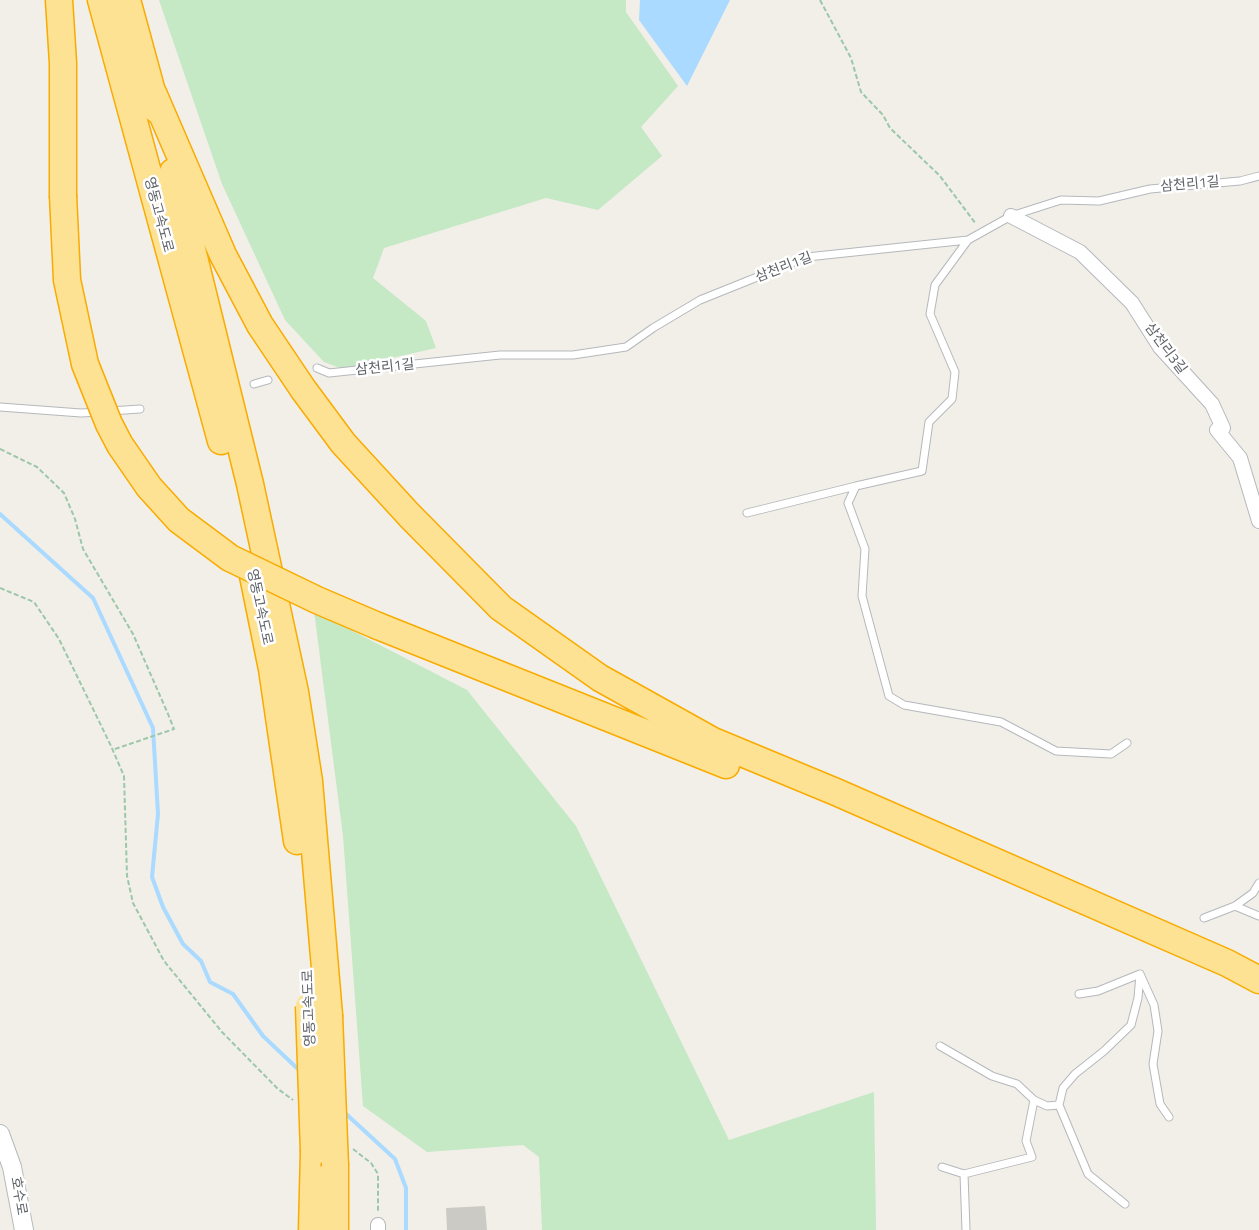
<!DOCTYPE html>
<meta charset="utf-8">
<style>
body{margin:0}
canvas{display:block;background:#f1efe8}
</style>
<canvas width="1259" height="1230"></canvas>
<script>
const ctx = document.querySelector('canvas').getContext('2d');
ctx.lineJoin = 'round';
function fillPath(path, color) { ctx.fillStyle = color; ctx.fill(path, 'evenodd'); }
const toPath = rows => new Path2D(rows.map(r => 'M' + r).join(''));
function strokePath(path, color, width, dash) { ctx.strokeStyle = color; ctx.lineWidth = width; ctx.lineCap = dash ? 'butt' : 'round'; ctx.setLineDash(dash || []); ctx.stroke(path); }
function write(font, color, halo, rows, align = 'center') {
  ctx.font = font + ' "Titillium Web","Noto Sans KR",sans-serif'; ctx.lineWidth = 5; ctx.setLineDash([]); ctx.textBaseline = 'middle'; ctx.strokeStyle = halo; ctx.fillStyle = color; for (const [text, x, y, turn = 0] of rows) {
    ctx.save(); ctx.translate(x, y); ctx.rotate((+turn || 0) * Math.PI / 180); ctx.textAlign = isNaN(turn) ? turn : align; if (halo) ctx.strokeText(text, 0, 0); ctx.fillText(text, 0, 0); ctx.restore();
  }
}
const green = toPath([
 [159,0,626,0,626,12,678,86,641,127,662,156,598,210,546,198,384,248,373,278,426,321,436,348,343,369,324,362,285,320,222,184],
 [314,611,467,690,576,826,729,1140,874,1092,876,1230,542,1230,539,1157,523,1145,427,1152,363,1106,343,836]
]);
const water = toPath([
 [640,0,730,0,687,86,639,20]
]);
const stream = toPath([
 [0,514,93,598,153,728,158,814,152,877,163,907,183,944,201,961,210,982,233,994,263,1036,300,1071],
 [344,1112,395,1159,406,1188,406,1230]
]);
const building = toPath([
 [485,1206,487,1230,447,1230,446,1208]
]);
const path = toPath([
 [820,0,851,58,861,92,883,115,890,128,940,176,976,224],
 [0,449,37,467,64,493,75,519,83,549,133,634,168,714,174,729,112,750],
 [0,588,34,602,59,639,111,746,124,776,127,876,133,903,164,961,222,1032,278,1089,293,1100],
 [353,1149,371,1163,378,1174,378,1213]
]);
const service = toPath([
 [968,240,935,285,930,314,955,372,952,399,929,422,922,471,856,486,848,503,865,549,862,596,889,696,904,705,1001,722,1056,751,1111,754,1127,743],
 [317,368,329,373,500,355,573,355,626,347,653,328,700,300,807,257,968,240,1011,216,1061,200,1099,201,1150,189,1240,181,1259,176],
 [254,384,268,380],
 [0,407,81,413,99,412],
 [110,411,140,409],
 [747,513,856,486],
 [1235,906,1259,916],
 [1204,918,1235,906,1253,893,1259,883],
 [1140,974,1154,1005,1158,1031,1153,1064,1160,1104,1169,1117],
 [1079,994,1098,991,1140,974],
 [940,1046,992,1076,1017,1084,1034,1100],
 [942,1167,964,1174,1032,1157,1026,1141,1034,1100,1047,1106,1059,1105],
 [964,1174,966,1230],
 [1125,1204,1088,1174,1059,1105,1063,1088,1075,1074,1104,1051,1131,1025,1138,998,1140,974]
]);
const minor = toPath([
 [1011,216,1080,252,1132,303,1160,347,1212,404,1223,428,1217,430,1240,458,1259,521],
 [378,1230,378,1225]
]);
const tertiary = toPath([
 [0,1134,12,1167,24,1230]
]);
const motorway = toPath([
 [59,0,63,63,63,195],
 [101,0,221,441],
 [127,0,157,110],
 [153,93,223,255,260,325,303,389,343,443,410,516,501,608,600,678,713,741,836,792,1227,963,1259,980],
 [173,172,250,484,295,692,309,781,329,1015],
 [251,566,272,669,297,841],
 [378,626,726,765],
 [312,1230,314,1152],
 [335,1230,335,1166]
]);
const motorwayBridge = toPath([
 [63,195,67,280,85,364,109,424,120,445,149,487,179,520,230,558,317,600,378,626],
 [309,1006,314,1152],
 [329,1015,335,1166]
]);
const streetNames = [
 ["삼천리1길",1190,185,-5],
 ["영동고속도로",158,215,75],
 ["삼천리1길",784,268,-21],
 ["삼천리3길",1165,349,53],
 ["삼천리1길",385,368,-6],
 ["영동고속도로",259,607,78],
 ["영동고속도로",310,1008,-92],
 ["호수로",18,1196,80]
];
fillPath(green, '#c5e8c5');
fillPath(water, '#aadaff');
strokePath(stream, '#aadaff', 4);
fillPath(building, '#cccac5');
strokePath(service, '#b5b8bc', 9);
strokePath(minor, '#b5b8bc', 16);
strokePath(tertiary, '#b5b8bc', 20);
strokePath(motorway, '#f9ab00', 29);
strokePath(path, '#9cc7a9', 2, [5, 2.5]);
strokePath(service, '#fff', 7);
strokePath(minor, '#fff', 14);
strokePath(tertiary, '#fff', 18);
strokePath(motorway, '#fde293', 26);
strokePath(motorwayBridge, '#f9ab00', 29, []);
strokePath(motorwayBridge, '#fde293', 26);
write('14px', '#5f6368', '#fff', streetNames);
</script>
